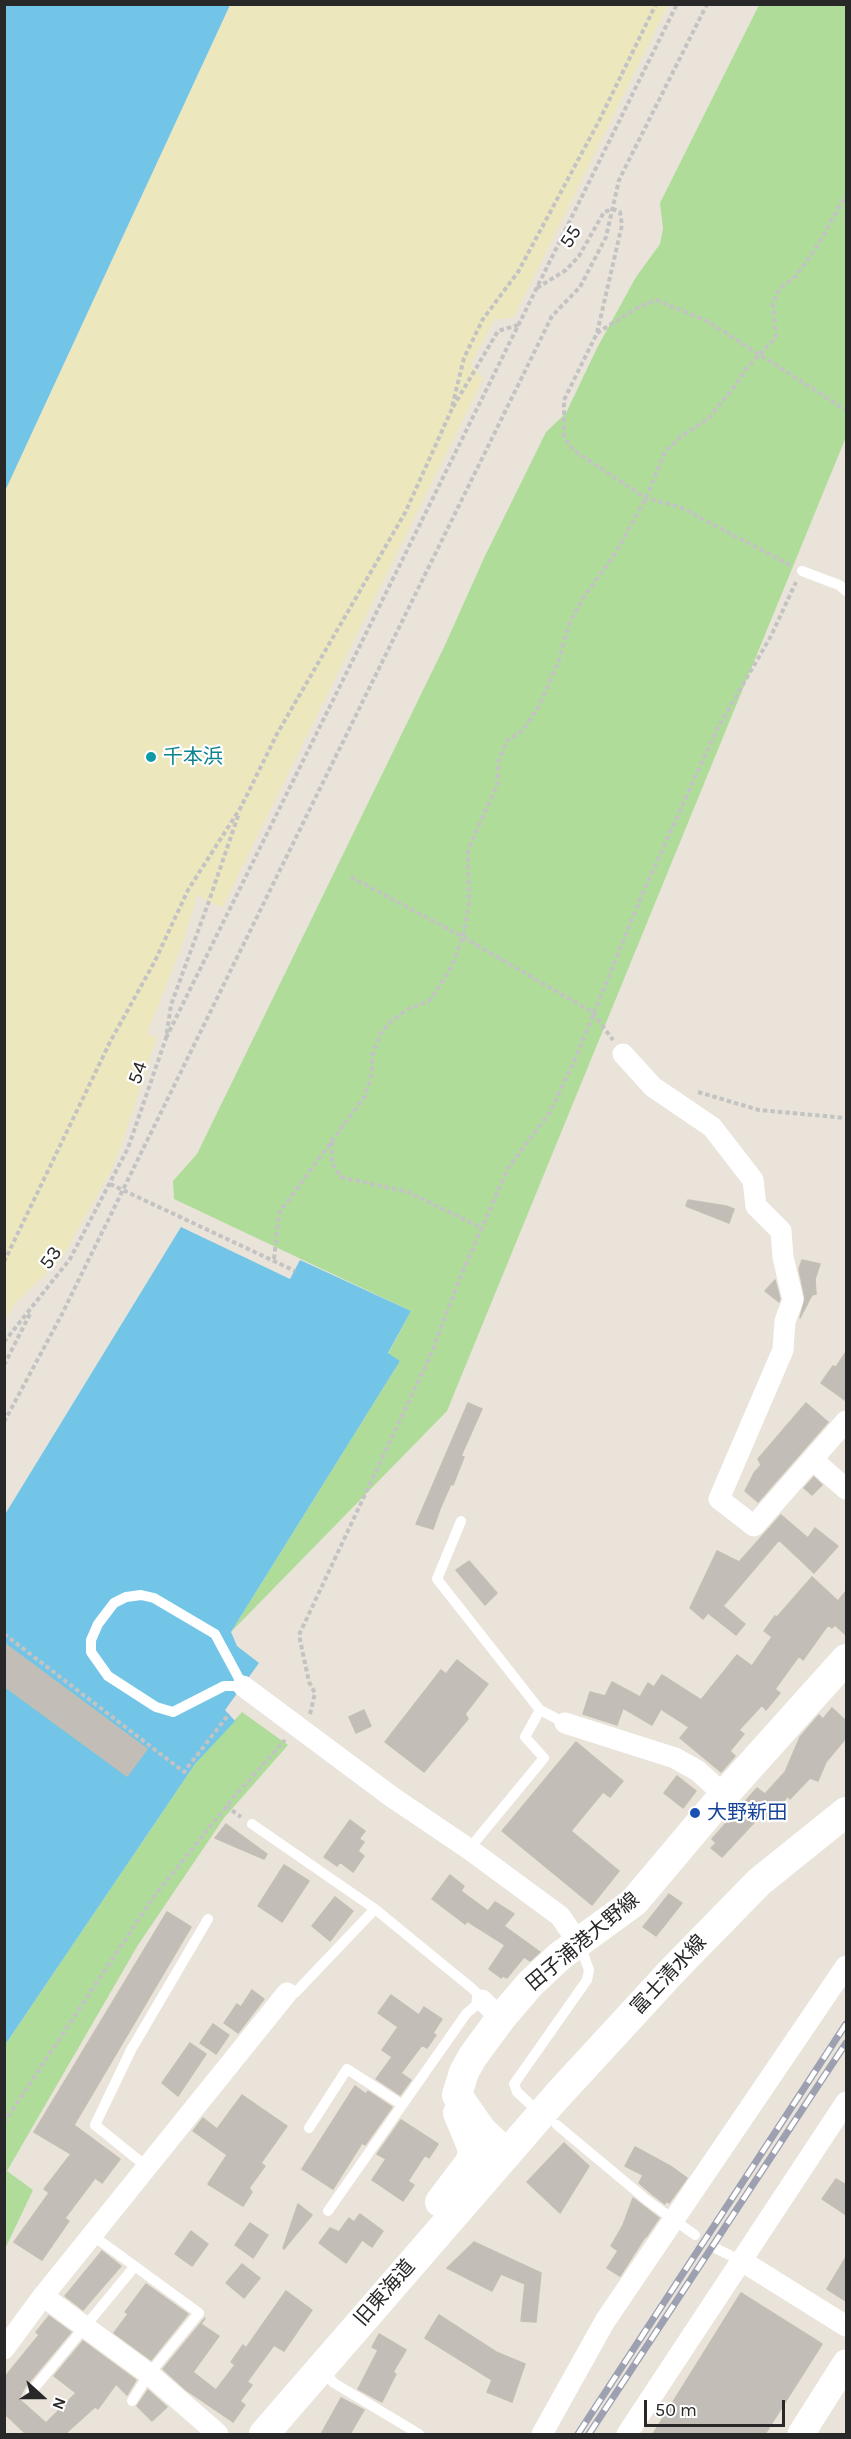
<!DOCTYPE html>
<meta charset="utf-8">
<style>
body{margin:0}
#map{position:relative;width:851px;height:2439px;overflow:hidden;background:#e9e3da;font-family:Karla,sans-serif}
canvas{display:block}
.frame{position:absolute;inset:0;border:6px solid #282828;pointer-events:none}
.north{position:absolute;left:12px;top:2367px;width:60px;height:60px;-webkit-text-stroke:4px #fff;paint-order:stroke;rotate:111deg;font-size:16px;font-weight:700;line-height:24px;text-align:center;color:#282828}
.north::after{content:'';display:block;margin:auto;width:21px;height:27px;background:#282828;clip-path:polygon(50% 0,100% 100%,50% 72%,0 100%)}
.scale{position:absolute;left:644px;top:2400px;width:141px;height:27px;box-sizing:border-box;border:3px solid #282828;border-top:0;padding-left:8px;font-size:18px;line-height:21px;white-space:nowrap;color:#282828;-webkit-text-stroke:4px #fff;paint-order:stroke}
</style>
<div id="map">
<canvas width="851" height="2439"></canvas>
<div class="frame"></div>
<div class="north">N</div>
<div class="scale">50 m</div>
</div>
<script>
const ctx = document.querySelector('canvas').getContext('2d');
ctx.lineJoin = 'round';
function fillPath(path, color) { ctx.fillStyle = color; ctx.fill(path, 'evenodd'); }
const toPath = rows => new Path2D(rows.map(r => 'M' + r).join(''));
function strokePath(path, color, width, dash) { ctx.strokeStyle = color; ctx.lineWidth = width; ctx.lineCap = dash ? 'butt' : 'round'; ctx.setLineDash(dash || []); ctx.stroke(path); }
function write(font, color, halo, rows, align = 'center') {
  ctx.font = font + ' Karla,"Noto Sans JP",sans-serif'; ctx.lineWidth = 4.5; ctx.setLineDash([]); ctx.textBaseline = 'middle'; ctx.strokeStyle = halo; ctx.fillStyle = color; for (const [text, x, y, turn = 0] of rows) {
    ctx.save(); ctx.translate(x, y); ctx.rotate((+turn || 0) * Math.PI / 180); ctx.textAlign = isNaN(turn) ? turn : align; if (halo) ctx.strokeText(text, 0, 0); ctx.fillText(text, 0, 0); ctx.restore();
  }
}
const green = toPath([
 [759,5,846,5,846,437,447,1411,231,1632,400,1361,388,1354,411,1311,174,1199,173,1181,197,1154,445,645,484,558,546,432,566,413,597,348,636,277,660,244,663,229,660,203],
 [242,1712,288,1745,224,1818,138,1945,7,2171,33,2190,5,2249,5,2045,195,1764]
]);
const sand = toPath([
 [230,5,668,5,514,317,494,320,471,364,483,379,222,908,197,895,183,943,147,1034,157,1037,121,1147,112,1169,62,1258,15,1304,5,1320,5,491]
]);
const water = toPath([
 [5,4,230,5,5,491,4,5],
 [181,1227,290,1279,300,1260,411,1311,388,1353,400,1361,231,1632,237,1646,259,1663,225,1710,235,1721,195,1764,5,2045,4,1516]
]);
const building = toPath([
 [688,1200,726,1206,734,1209,729,1223,686,1206,688,1200],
 [802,1260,820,1264,815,1279,816,1294,812,1295,800,1318,805,1298,799,1269,802,1260],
 [775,1280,780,1299,779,1302,765,1291,775,1280],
 [846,1352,846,1401,821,1383,833,1366,836,1367,846,1352],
 [468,1403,482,1409,461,1456,464,1457,453,1485,451,1484,440,1509,433,1529,416,1524,468,1403],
 [806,1403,828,1422,758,1502,745,1491,754,1473,761,1465,758,1459,806,1403],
 [814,1477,822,1485,812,1495,804,1488,814,1477],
 [781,1515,808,1538,815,1528,838,1546,814,1573,779,1540,723,1606,745,1624,736,1635,708,1613,703,1619,690,1608,717,1551,739,1562,781,1515],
 [469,1561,497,1593,485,1605,456,1570,469,1561],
 [812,1577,838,1601,846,1591,846,1635,835,1625,832,1628,828,1625,803,1660,799,1656,775,1689,780,1693,766,1710,762,1705,739,1730,744,1734,730,1751,735,1756,721,1772,680,1738,689,1727,661,1709,652,1725,623,1708,617,1725,583,1714,590,1692,605,1696,612,1682,640,1697,648,1683,654,1687,662,1675,701,1700,737,1655,752,1666,772,1637,764,1631,775,1616,777,1617,812,1577],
 [4,1643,147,1749,127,1776,4,1686,4,1643],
 [457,1660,488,1684,465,1714,468,1719,424,1772,385,1742,441,1670,446,1674,457,1660],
 [832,1708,846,1721,846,1738,826,1762,818,1781,810,1778,790,1799,788,1796,768,1819,762,1814,722,1857,711,1848,716,1843,712,1839,757,1788,765,1794,785,1772,800,1737,819,1715,823,1719,832,1708],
 [364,1710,371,1726,356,1733,349,1717,364,1710],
 [576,1742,623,1781,610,1797,603,1792,571,1831,619,1871,592,1905,502,1831,576,1742],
 [677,1776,696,1791,683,1808,664,1793,677,1776],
 [350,1820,365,1831,359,1839,364,1842,358,1851,364,1856,353,1872,340,1862,337,1866,324,1857,350,1820],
 [226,1824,267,1854,264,1859,215,1838,226,1824],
 [284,1865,309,1881,282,1922,258,1906,284,1865],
 [450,1875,464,1886,461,1891,488,1911,495,1902,514,1914,504,1926,540,1952,530,1961,524,1957,507,1978,503,1976,501,1978,489,1969,505,1945,467,1921,465,1924,432,1899,450,1875],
 [669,1894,682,1903,656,1936,643,1927,669,1894],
 [335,1897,353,1911,330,1941,312,1926,335,1897],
 [167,1912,191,1927,74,2125,120,2159,102,2183,95,2178,65,2218,69,2221,42,2260,14,2242,49,2193,44,2189,71,2154,34,2132,167,1912],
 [252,1990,264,1999,238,2033,224,2023,237,2004,241,2007,252,1990],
 [391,1995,419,2015,424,2007,442,2019,433,2033,436,2035,427,2048,422,2045,401,2073,411,2080,400,2095,376,2079,392,2057,382,2050,398,2027,378,2013,391,1995],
 [213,2024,229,2035,216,2054,200,2043,213,2024],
 [190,2043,206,2054,178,2096,162,2083,190,2043],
 [355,2086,366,2094,368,2091,392,2107,365,2145,362,2143,333,2189,302,2169,355,2086],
 [242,2095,287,2126,261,2163,265,2166,249,2188,252,2192,243,2206,208,2184,227,2155,193,2131,203,2118,217,2129,242,2095],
 [401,2120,438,2144,429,2158,425,2155,408,2181,414,2185,403,2201,372,2180,386,2159,377,2154,401,2120],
 [564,2143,589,2166,560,2213,527,2182,564,2143],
 [635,2147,672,2167,687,2178,669,2203,666,2201,665,2204,653,2195,639,2183,643,2175,625,2166,635,2147],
 [836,2179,846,2185,846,2215,822,2199,836,2179],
 [633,2198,659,2218,646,2237,645,2237,620,2276,607,2268,618,2251,611,2246,623,2225,633,2198],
 [298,2204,312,2215,284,2249,283,2248,298,2204],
 [360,2214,383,2231,372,2247,362,2240,346,2263,319,2243,330,2228,339,2232,349,2218,354,2222,360,2214],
 [250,2223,268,2235,253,2258,235,2245,250,2223],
 [191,2231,208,2244,192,2266,175,2254,191,2231],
 [474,2242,541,2273,536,2322,521,2321,525,2284,501,2274,492,2291,447,2268,474,2242],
 [102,2251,121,2266,83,2310,65,2296,102,2251],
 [846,2257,846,2301,827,2289,846,2257],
 [242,2264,260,2278,244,2298,226,2283,242,2264],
 [146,2284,188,2314,151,2360,114,2333,128,2314,125,2312,146,2284],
 [286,2291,312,2310,284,2351,274,2345,247,2382,252,2385,240,2401,245,2405,233,2422,186,2390,163,2369,205,2318,201,2324,219,2336,193,2372,216,2390,235,2365,231,2362,243,2345,246,2348,286,2291],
 [741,2293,822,2344,765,2434,653,2434,741,2293],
 [439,2315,496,2352,525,2364,512,2402,487,2392,492,2380,425,2338,439,2315],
 [49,2316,71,2332,25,2387,19,2399,46,2423,76,2393,54,2376,83,2341,136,2380,127,2395,116,2384,98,2409,95,2407,65,2434,26,2434,6,2415,4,2417,4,2378,39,2335,36,2332,49,2316],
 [379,2334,406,2350,393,2372,396,2374,382,2402,358,2389,378,2350,372,2347,379,2334],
 [148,2390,167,2407,152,2421,137,2406,148,2390],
 [341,2398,364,2410,350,2434,321,2434,341,2398]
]);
const path = toPath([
 [537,288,566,270,579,256,604,212,613,209,620,212,622,225,597,333,564,400,564,436,573,450,646,498,680,507,790,565],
 [597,333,637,308,656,300,707,321,846,410],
 [453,407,498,331,518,325],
 [351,877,463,937,592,1012,613,1040],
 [166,1038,677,4],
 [698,1092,759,1110,846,1118],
 [332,1142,332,1163,341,1177,408,1192,482,1228],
 [110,1184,295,1271],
 [274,1259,279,1213,365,1096,372,1074,372,1056,381,1033,390,1022,408,1009,429,1001,449,972,463,937,469,904,468,850,497,785,499,760,507,741,523,730,540,704,559,660,569,624,583,598,616,552,646,498,665,452,680,437,708,419,734,387,747,368,776,337,773,304,779,289,796,276,816,248,846,195],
 [4,1262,110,1042,155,961,188,890,241,807,277,734,405,513,451,411,464,358,483,319,518,272,599,121,656,4],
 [4,1342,70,1259,128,1148,166,1038,171,1005,209,901,239,813],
 [4,1365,31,1312],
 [4,1422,61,1316,552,316,580,287,606,237,619,180,707,4],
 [4,1634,184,1772,229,1714],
 [310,1714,315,1693,309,1682,299,1635,432,1352,459,1280,508,1168,550,1112,576,1057,641,897,716,731,771,636,796,582],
 [226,1806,241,1817],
 [4,2123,152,1899,233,1798,285,1740]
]);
const service = toPath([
 [802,571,839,585,846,591],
 [461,1521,437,1579,540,1710,565,1723],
 [141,1595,154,1598,215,1634,243,1686,224,1686,173,1712,156,1707,108,1676,91,1652,91,1640,98,1624,114,1603,126,1597,141,1595],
 [252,1824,375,1909],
 [469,1849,544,1758,525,1737,540,1710],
 [287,1993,295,1993,375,1909,474,1990,482,2000,466,2014,328,2211],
 [529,2103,517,2092,514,2084,587,1980,589,1970,580,1945],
 [557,2125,648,2201,695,2235],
 [309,2128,347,2069,401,2104],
 [147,2167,95,2125,131,2050,208,1919],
 [92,2235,199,2313,149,2374,132,2401],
 [717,2249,742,2261],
 [322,2370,334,2383,419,2434],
 [31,2392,135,2266]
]);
const minor = toPath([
 [623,1054,653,1087,712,1127,753,1180,756,1206,781,1231,783,1257,793,1300,785,1321,783,1350,719,1499,754,1526,846,1421],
 [813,1460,846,1489],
 [243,1686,392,1797,469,1849,560,1916,578,1942],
 [565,1723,675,1758,698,1771,724,1795],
 [482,2000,501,2018],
 [742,2261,846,2326],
 [43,2296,149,2374,218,2434],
 [4,2349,43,2296,287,1993],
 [542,2434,605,2321,846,1966],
 [627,2434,846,2102]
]);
const tertiary = toPath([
 [801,2434,846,2363]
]);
const secondary = toPath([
 [507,2154,482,2131,457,2095,464,2072,473,2056,501,2018,530,1984,560,1956,634,1902,724,1795,846,1659],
 [440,2202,471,2161,473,2149,458,2113],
 [264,2434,557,2096,673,1970,759,1882,846,1812]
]);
const rail = toPath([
 [578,2434,846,2024],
 [589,2434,846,2043]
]);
const markers = [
 [151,757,6,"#0f9aa8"],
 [695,1813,6,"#1a4fb4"]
];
const streetNames = [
 ["55",571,237,-58],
 ["54",138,1073,-71],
 ["53",51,1258,-55],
 ["田子浦港大野線",583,1942,-40],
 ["富士清水線",669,1975,-47],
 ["旧東海道",385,2293,-49]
];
const cultureNames = [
 ["千本浜",163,757]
];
const transitNames = [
 ["大野新田",707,1813]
];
fillPath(green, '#afdd99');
fillPath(sand, '#ede7be');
fillPath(water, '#72c5e6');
fillPath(building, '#c2bdb6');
strokePath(building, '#c4bfb4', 1.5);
strokePath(path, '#c3c3c3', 4, [4.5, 3]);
strokePath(service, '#fff', 10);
strokePath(minor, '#fff', 21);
strokePath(tertiary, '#fff', 27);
strokePath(secondary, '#fff', 30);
strokePath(rail, '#9da0b1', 7);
strokePath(rail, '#fff', 4.5, [14]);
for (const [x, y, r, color] of markers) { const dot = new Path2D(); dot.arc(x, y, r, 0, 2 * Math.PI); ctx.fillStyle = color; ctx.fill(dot); strokePath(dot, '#fff', 2); }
write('20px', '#282828', '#fff', streetNames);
write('20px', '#0d838f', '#fff', cultureNames, 'left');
write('20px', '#164399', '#fff', transitNames, 'left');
</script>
